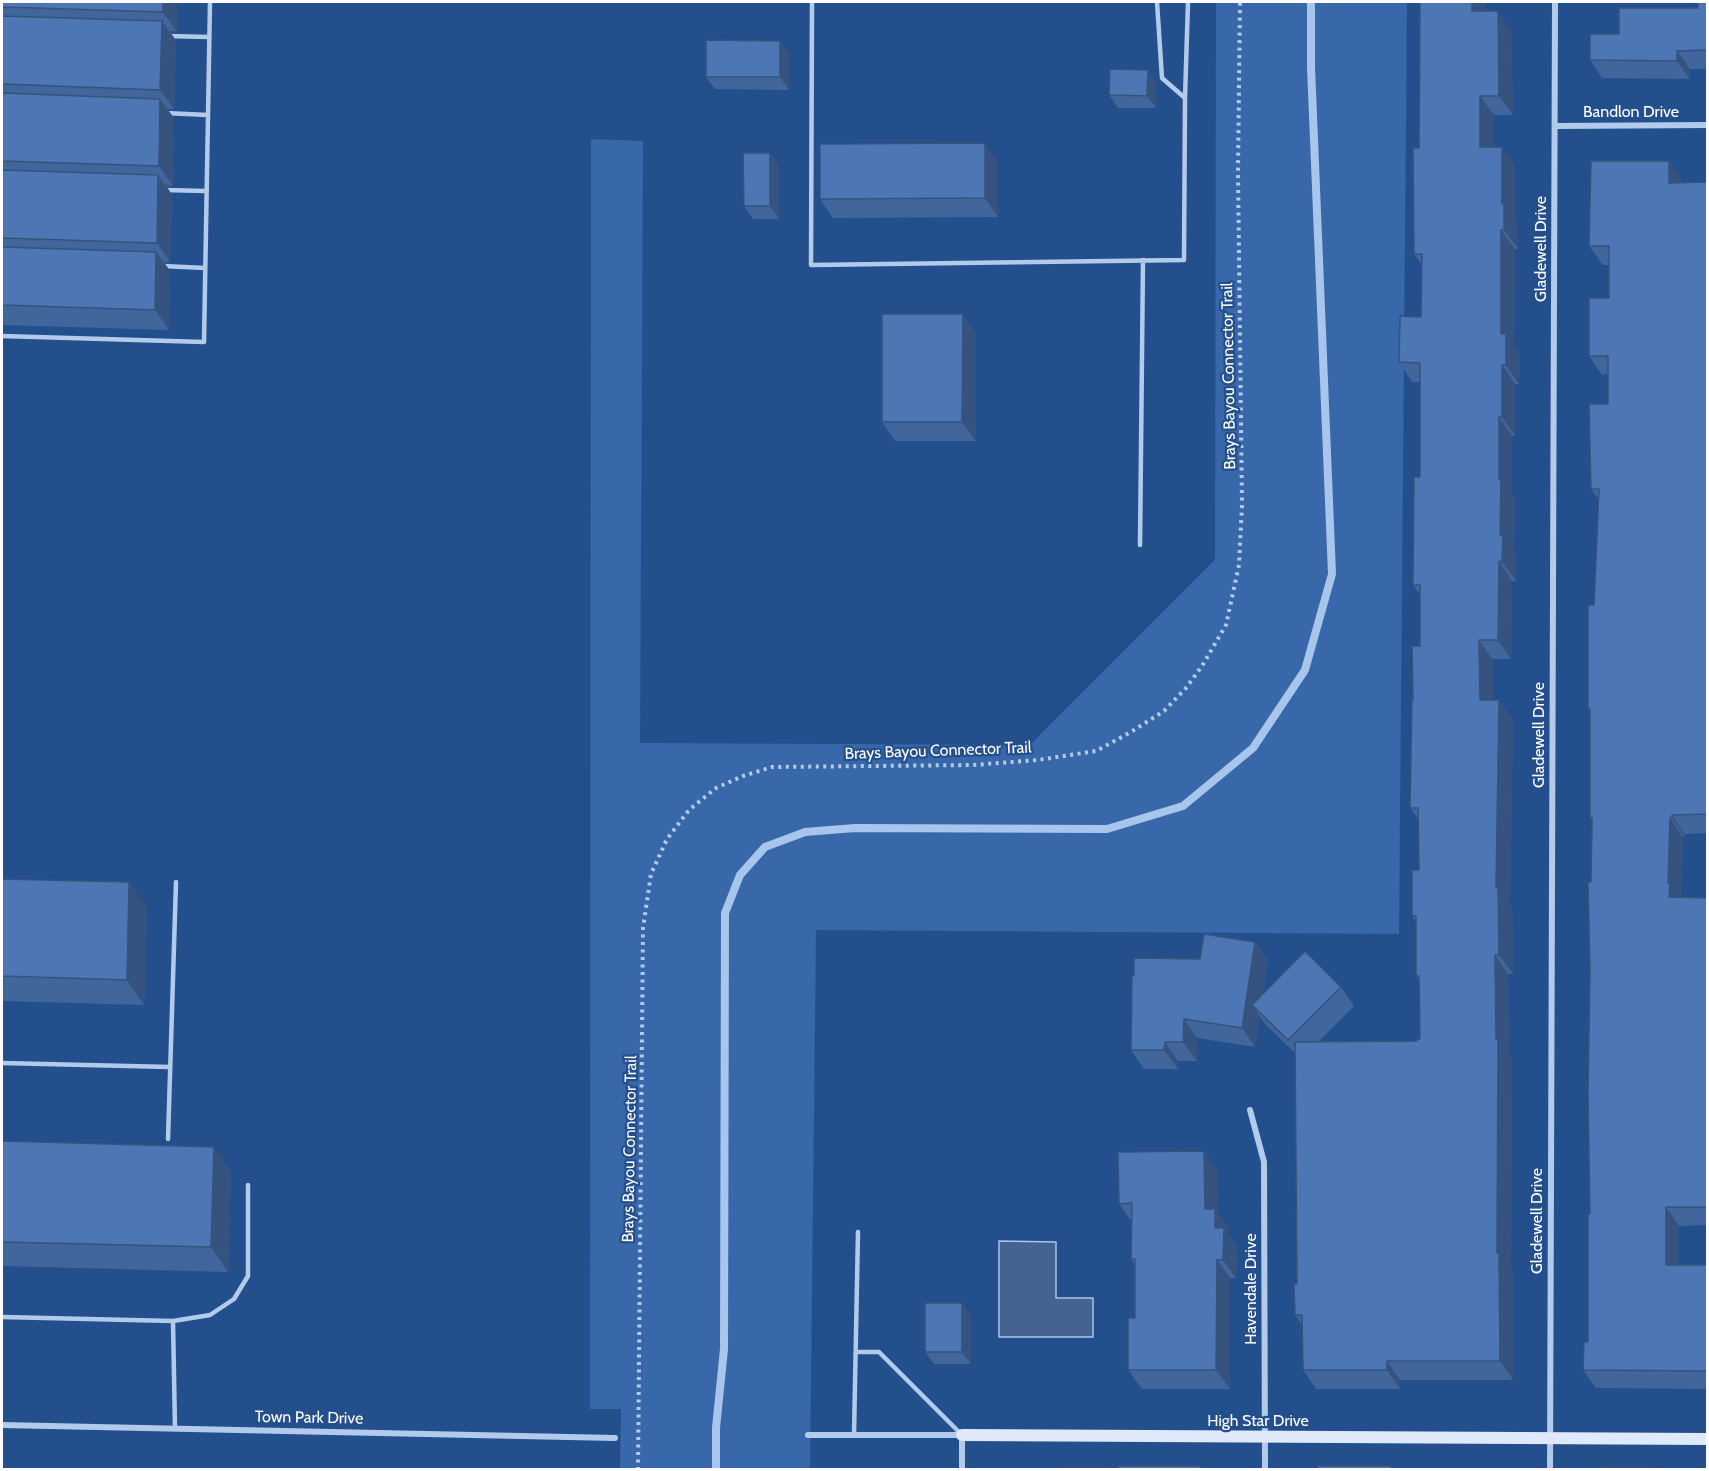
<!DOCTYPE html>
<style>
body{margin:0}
#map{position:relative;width:1709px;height:1471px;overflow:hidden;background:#244f8d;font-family:Cabin,sans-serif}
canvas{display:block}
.frame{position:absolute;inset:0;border:3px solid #fff;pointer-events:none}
</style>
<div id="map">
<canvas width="1709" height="1471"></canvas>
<div class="frame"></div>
</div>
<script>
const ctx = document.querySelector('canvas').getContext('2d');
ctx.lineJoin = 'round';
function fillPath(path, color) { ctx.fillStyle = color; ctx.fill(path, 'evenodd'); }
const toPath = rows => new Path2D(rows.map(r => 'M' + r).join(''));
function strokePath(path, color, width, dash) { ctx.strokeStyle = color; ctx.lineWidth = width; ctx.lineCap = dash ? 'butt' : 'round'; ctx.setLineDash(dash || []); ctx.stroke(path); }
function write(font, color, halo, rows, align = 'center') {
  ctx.font = font + ' Cabin,sans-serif'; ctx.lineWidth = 4.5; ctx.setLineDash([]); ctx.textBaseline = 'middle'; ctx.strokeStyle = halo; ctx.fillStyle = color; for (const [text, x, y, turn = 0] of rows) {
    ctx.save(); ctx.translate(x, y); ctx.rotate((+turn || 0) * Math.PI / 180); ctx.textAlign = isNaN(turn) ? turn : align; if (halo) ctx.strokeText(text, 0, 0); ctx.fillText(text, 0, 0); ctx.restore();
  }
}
const green = toPath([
 [1216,2,1407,2,1399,934,816,930,810,1469,620,1469,621,1409,590,1409,591,139,643,141,640,743,1030,745,1215,560]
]);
const water = toPath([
 [999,1241,1056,1242,1056,1298,1093,1298,1093,1337,999,1337,999,1241]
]);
const stream = toPath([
 [716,1470,716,1428,724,1349,725,913,740,875,765,847,805,832,855,828,1107,829,1183,806,1253,748,1305,670,1332,574,1311,67,1311,2]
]);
const path = toPath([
 [638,1470,643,928,651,874,667,839,689,810,716,788,743,776,772,767,973,765,1038,760,1096,751,1131,732,1164,711,1186,688,1202,666,1226,625,1239,565,1242,505,1238,172,1240,2]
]);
const lane = toPath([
 [812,2,811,265,1184,260,1185,98,1162,78,1157,2],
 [167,36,209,37],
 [1185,98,1188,2],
 [165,113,208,115],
 [164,190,206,191],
 [163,266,205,268],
 [2,336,204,342,210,2],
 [1140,545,1143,260],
 [2,1063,170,1067],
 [168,1139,176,882],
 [2,1317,173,1321,210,1315,234,1299,248,1276,248,1185],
 [173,1321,175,1429],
 [856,1352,879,1352,960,1433],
 [854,1435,858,1232]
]);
const street = toPath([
 [1555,126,1708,125],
 [1250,1110,1264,1162,1265,1470],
 [2,1425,615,1438],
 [808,1435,962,1435,962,1470],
 [1550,1470,1555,2]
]);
const secondary = toPath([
 [962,1435,1708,1439]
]);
const wall = toPath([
 [2,2,177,2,177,32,170,31,176,41,174,109,167,109,174,118,173,186,166,185,172,195,170,262,164,262,170,271,169,330,2,325],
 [1417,2,1486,2,1485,11,1511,31,1513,115,1494,115,1494,147,1502,147,1515,166,1515,220,1518,224,1518,249,1515,249,1514,346,1520,353,1519,384,1515,384,1515,436,1512,436,1512,494,1515,498,1514,551,1516,554,1516,581,1512,581,1511,659,1492,659,1493,700,1513,719,1510,903,1512,906,1513,974,1508,974,1509,1054,1512,1058,1511,1269,1513,1272,1513,1380,1400,1380,1400,1389,1316,1389,1303,1370,1303,1326,1295,1315,1297,1284,1295,1053,1265,1024,1260,1017,1255,1047,1197,1038,1197,1061,1178,1061,1178,1069,1144,1069,1131,1050,1200,959,1255,942,1268,960,1263,993,1341,987,1354,1006,1318,1042,1417,1041,1420,1039,1420,981,1416,976,1416,922,1412,916,1419,870,1418,819,1410,808,1413,700,1420,646,1420,595,1413,585,1420,477,1420,382,1412,382,1399,362,1421,317,1422,265,1414,254,1419,148,1420,5],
 [1707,2,1707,69,1690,69,1690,79,1602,78,1590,60,1619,34,1698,8],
 [789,53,789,90,715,89,706,77],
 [1156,83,1156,108,1118,108,1109,95],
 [770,153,779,166,779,219,753,219,744,206],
 [1669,161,1682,180,1682,182,1707,182,1707,833,1685,834,1685,837,1683,837,1681,897,1707,898,1707,1225,1679,1226,1679,1265,1707,1265,1707,1389,1596,1388,1583,1370,1588,1342,1590,1214,1590,971,1592,821,1590,818,1590,711,1588,709,1599,500,1591,489,1608,404,1608,374,1602,375,1589,356,1609,298,1609,265,1603,265,1589,246],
 [998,162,998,217,833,218,820,199],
 [976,333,976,441,895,441,882,422],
 [2,879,147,907,144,1005,2,1001],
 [2,1141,214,1147,231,1172,228,1272,2,1266],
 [1204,1151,1217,1170,1218,1213,1228,1228,1228,1234,1237,1247,1236,1278,1230,1278,1230,1389,1142,1389,1128,1370,1135,1318,1135,1265,1131,1259,1132,1222,1119,1204],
 [962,1303,971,1316,971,1364,934,1364,925,1352]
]);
const shadedWall = toPath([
 [163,2,177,2,177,32,163,12],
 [1472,2,1486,2,1485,30,1472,11],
 [1498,11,1511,31,1513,115,1499,96],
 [162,21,176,41,174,109,160,90],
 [780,41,789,53,789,90,780,77],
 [1677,51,1690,69,1690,79,1677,61],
 [1148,70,1156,83,1156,108,1147,96],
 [1480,96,1494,115,1494,166,1480,147],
 [160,99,174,118,173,186,159,166],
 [985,143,998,162,998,217,985,198],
 [1502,147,1515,166,1515,220,1518,224,1518,249,1504,230,1502,204],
 [770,153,779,166,779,219,770,206],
 [1669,161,1682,180,1682,202,1669,183],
 [158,175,172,195,170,262,157,243],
 [1501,230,1515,249,1514,346,1520,353,1519,384,1506,365,1501,334],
 [156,252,170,271,169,330,155,310],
 [963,314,976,333,976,441,962,422],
 [1502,365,1515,384,1515,436,1502,417],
 [1499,417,1512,436,1512,494,1515,498,1514,551,1516,554,1516,581,1502,562,1499,479],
 [1499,561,1512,581,1511,659,1498,640],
 [1479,640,1492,659,1494,719,1480,700],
 [1499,700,1513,719,1510,903,1512,906,1513,974,1499,955,1496,887],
 [1672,815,1685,834,1685,837,1672,818],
 [1670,818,1683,837,1681,899,1669,897,1668,883],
 [129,882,147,907,144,1005,127,980],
 [1255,942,1268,960,1260,1014,1252,1005,1260,1017,1255,1047,1242,1028],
 [1495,955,1508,974,1509,1054,1512,1058,1511,1269,1513,1272,1513,1380,1500,1361,1497,1253],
 [1184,1019,1197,1038,1197,1061,1183,1042],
 [1165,1042,1178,1061,1178,1069,1164,1050],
 [214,1147,231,1172,228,1272,211,1247],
 [1204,1151,1217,1170,1218,1213,1228,1228,1228,1234,1237,1247,1236,1278,1223,1260,1205,1209],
 [1666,1207,1679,1226,1679,1284,1666,1265],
 [1217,1260,1230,1278,1230,1389,1216,1370],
 [962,1303,971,1316,971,1364,962,1352],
 [1387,1361,1400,1380,1400,1389,1387,1370]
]);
const building = toPath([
 [2,2,163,2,163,12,2,7,2,2],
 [1420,2,1472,2,1472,11,1498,11,1499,96,1480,96,1480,147,1502,147,1502,204,1504,204,1504,230,1501,230,1501,334,1506,334,1506,365,1502,365,1502,417,1499,417,1499,479,1501,479,1500,535,1503,535,1502,562,1499,561,1498,640,1479,640,1480,700,1499,700,1496,887,1498,887,1499,955,1495,955,1496,1039,1498,1039,1497,1253,1499,1253,1500,1361,1387,1361,1387,1370,1303,1370,1302,1315,1295,1315,1294,1284,1297,1284,1295,1042,1417,1041,1417,1039,1420,1039,1419,976,1416,976,1416,916,1412,916,1412,870,1419,870,1418,808,1410,808,1412,700,1413,700,1412,646,1420,646,1420,585,1413,585,1414,477,1420,477,1420,363,1399,362,1400,316,1421,317,1422,254,1414,254,1413,148,1419,148,1420,2],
 [1698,2,1707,2,1707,50,1677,51,1677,61,1590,60,1590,34,1619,34,1619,8,1698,8,1698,2],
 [2,16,162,21,160,90,2,84,2,16],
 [706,40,780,41,780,77,706,77,706,40],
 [1110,69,1148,70,1147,96,1109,95,1110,69],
 [2,93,160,99,159,166,2,161,2,93],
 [985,143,985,198,820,199,820,144,985,143],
 [743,153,770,153,770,206,744,206,743,153],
 [1591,161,1669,161,1669,183,1707,182,1707,814,1672,815,1672,818,1670,818,1668,883,1670,883,1669,897,1707,898,1707,1207,1666,1207,1666,1265,1707,1265,1707,1371,1583,1370,1584,1342,1588,1342,1588,1214,1590,1214,1588,1094,1590,971,1588,882,1591,882,1592,818,1590,818,1590,709,1588,709,1588,605,1594,605,1599,489,1591,489,1589,404,1608,404,1608,356,1589,356,1589,298,1609,298,1609,246,1589,246,1591,161],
 [2,170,158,175,157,243,2,238,2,170],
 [2,247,156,252,155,310,2,305,2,247],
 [882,314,963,314,962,422,882,422,882,314],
 [2,879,129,882,127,980,2,976,2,879],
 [1204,934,1255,942,1242,1028,1184,1019,1183,1042,1165,1042,1164,1050,1131,1050,1132,975,1134,975,1134,958,1200,959,1204,934],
 [1305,951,1341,987,1288,1040,1252,1005,1305,951],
 [2,1141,214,1147,211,1247,2,1242,2,1141],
 [1204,1151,1205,1209,1215,1209,1215,1228,1224,1228,1223,1260,1217,1260,1216,1370,1128,1370,1128,1318,1135,1318,1135,1259,1131,1259,1132,1203,1119,1204,1118,1152,1204,1151],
 [925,1303,962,1303,962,1352,925,1352,925,1303],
 [1118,1466,1200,1466,1200,1470,1060,1470,1060,1468,1118,1468,1118,1466],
 [1317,1466,1391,1466,1391,1470,1317,1470,1317,1466],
 [1600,1467,1675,1469,1675,1470,1600,1470,1600,1467]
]);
const streetNames = [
 ["Bandlon Drive",1631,112],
 ["Gladewell Drive",1541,249,-90],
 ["Brays Bayou Connector Trail",1229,376,-91],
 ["Gladewell Drive",1539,735,-90],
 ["Brays Bayou Connector Trail",938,751,-2],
 ["Brays Bayou Connector Trail",630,1149,-89],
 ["Gladewell Drive",1537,1221,-90],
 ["Havendale Drive",1251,1289,-90],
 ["Town Park Drive",309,1418,1],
 ["High Star Drive",1258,1421]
];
fillPath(green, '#3868aa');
fillPath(water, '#446390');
strokePath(water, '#a8c5ec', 1.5);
strokePath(stream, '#a8c5ec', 8);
strokePath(path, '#b3cbeb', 4, [3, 4.5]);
strokePath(lane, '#b3cbeb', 4.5);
strokePath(street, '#b3cbeb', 6);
strokePath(secondary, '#dfe9f9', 12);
fillPath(wall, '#41669b');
fillPath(shadedWall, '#35537e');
fillPath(building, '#4c77b4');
strokePath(building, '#35537e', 1.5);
write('16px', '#fff', '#244f8d', streetNames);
</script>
